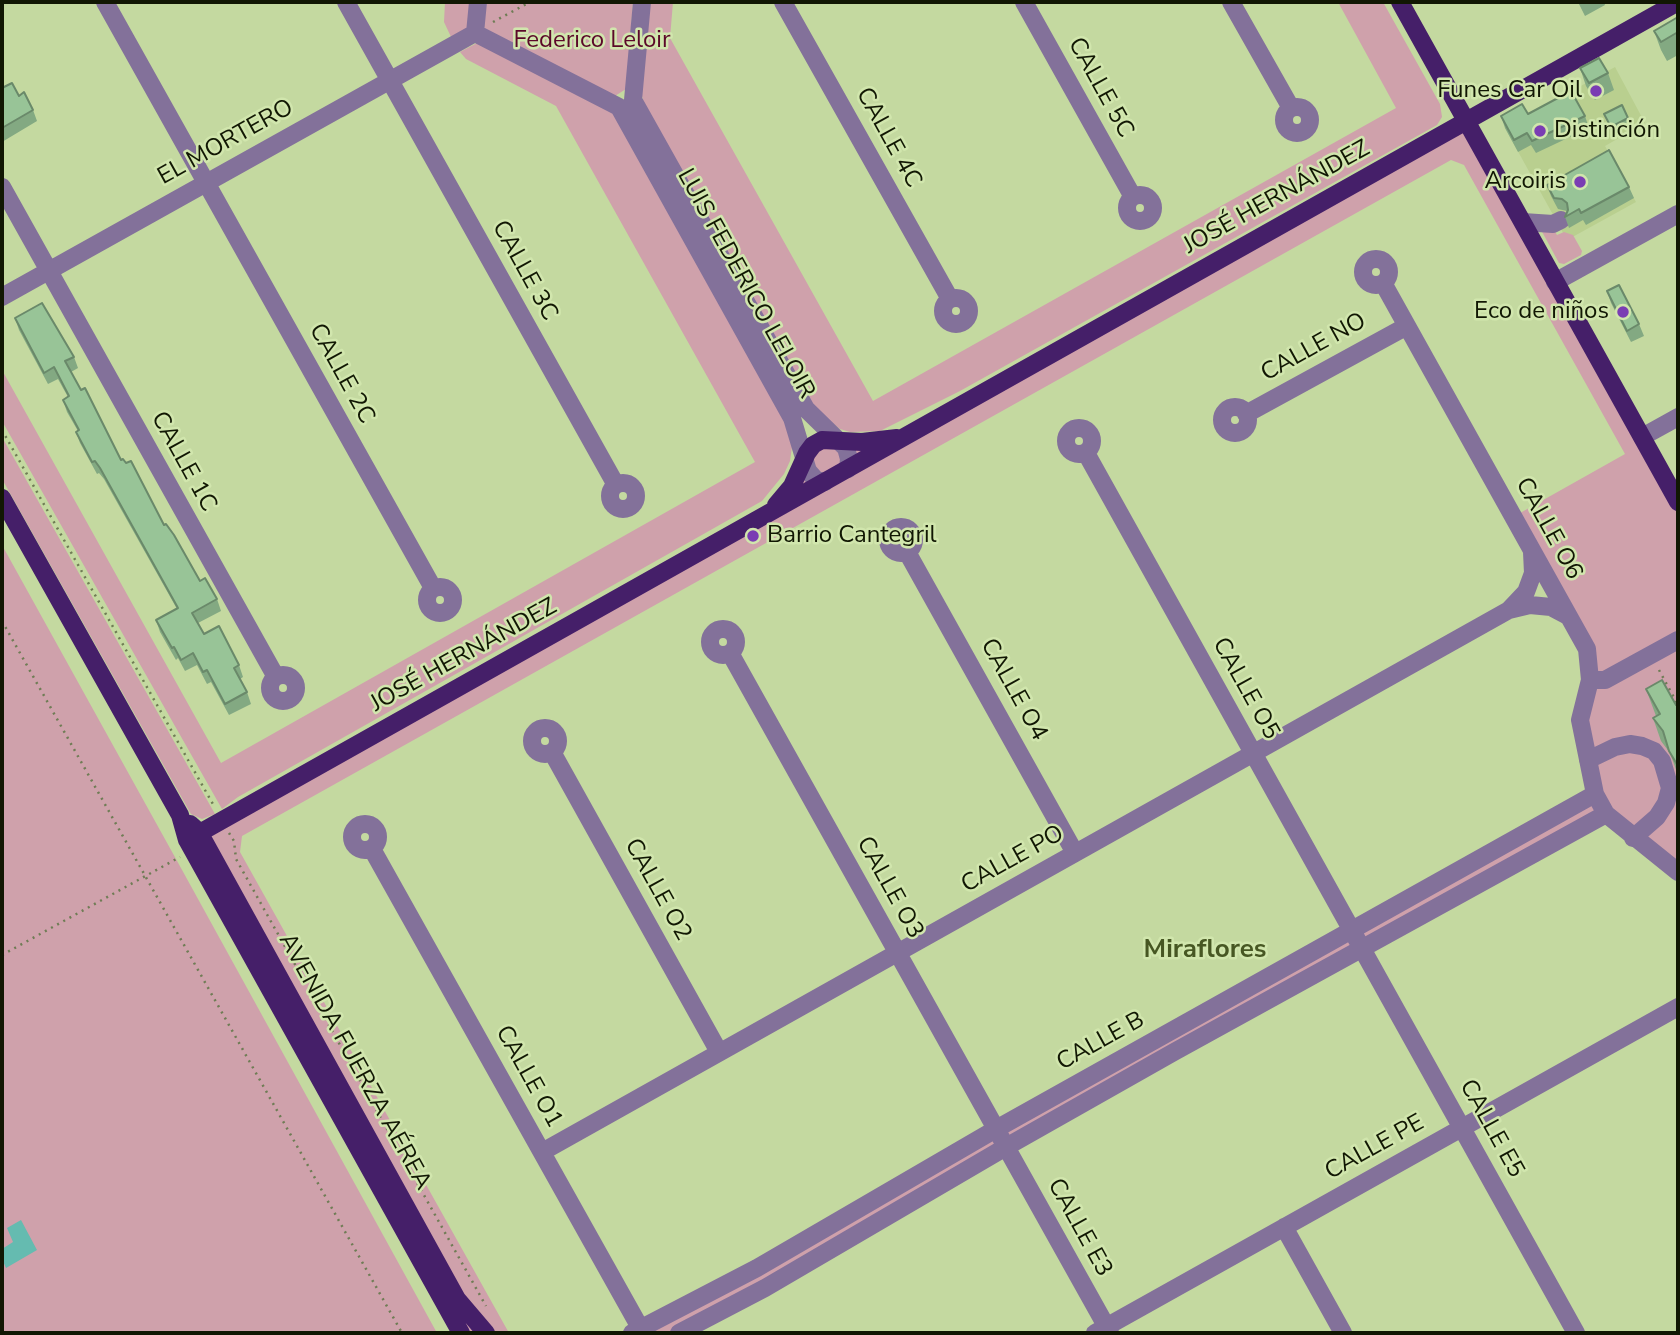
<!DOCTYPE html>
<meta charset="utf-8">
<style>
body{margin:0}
#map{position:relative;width:1680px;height:1335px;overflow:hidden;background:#c4d9a0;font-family:"Nunito Sans",sans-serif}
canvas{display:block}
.frame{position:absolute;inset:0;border:4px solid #111703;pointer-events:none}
</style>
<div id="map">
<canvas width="1680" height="1335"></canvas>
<div class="frame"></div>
</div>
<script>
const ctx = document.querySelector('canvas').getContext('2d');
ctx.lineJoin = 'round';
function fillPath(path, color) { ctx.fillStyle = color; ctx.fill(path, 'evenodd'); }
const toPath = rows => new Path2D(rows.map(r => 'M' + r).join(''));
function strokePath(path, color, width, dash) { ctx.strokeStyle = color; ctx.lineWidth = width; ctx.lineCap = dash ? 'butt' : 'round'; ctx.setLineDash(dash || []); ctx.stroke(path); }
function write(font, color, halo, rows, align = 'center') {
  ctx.font = font + ' "Nunito Sans",sans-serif'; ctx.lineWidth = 5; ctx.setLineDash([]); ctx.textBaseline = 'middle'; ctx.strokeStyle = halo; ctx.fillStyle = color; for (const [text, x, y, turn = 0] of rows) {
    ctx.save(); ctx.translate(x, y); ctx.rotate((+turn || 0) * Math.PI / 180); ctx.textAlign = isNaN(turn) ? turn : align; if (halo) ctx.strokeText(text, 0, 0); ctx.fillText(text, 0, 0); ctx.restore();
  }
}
const built = toPath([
 [1615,67,1645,123,1605,146,1636,202,1567,240,1505,128]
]);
const green = toPath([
 [445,2,472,2,471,21,466,31,452,39,444,22],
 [484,2,633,2,626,89,615,96,486,31,482,23],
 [649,2,673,2,670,38,873,401,1396,108,1338,2,1383,2,1440,104,1442,117,1437,125,960,391,880,431,850,432,840,429,812,407,645,108,641,92],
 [477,43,609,109,619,118,784,411,792,447,790,461,784,474,762,501,238,797,222,809,2,421,2,370,221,763,755,462,556,106,466,59,460,52],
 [1465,121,1678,502,1678,872,1606,814,679,1333,643,1333,1595,794,1584,746,1587,649,1513,517,1625,454,1464,165,1451,160,242,836,240,852,509,1333,461,1333,187,840,765,515,813,445,881,441],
 [1540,228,1554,230,1557,235,1564,232,1573,235,1582,251,1581,255,1564,264,1559,263],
 [2,437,215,814,202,819,191,814,2,479],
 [2,545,176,859,437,1333,2,1333]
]);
const water = toPath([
 [21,1220,37,1250,6,1268,2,1259,2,1249,13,1242,7,1228]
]);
const path = toPath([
 [493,22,530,2],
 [2,430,214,806],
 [2,621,402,1333],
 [1659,670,1678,705],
 [229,833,234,841,236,859,486,1306],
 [2,955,180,857]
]);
const minor = toPath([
 [105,2,433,588],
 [346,2,616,485],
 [478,2,475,33,619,107,792,418,808,471,816,480,825,482],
 [642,2,633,100,806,409,846,448,849,459,848,469],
 [783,2,950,299],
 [1024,2,1133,197],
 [1231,2,1291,108],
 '1284 120a13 13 0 1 1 26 0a13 13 0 1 1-26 0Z',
 [2,187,276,677],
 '1127 208a13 13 0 1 1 26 0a13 13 0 1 1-26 0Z',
 [1523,222,1553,224,1561,220],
 '1363 272a13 13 0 1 1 26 0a13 13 0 1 1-26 0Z',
 [1555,282,1678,214],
 [1383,283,1587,649,1590,680,1580,720,1595,794,1606,814,1678,872],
 [2,297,475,33],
 '943 311a13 13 0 1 1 26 0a13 13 0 1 1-26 0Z',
 '1222 420a13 13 0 1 1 26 0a13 13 0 1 1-26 0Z',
 [1246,414,1407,326],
 '1066 441a13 13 0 1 1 26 0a13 13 0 1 1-26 0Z',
 [1642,437,1678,417],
 [1086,453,1576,1333],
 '610 496a13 13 0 1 1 26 0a13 13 0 1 1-26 0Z',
 '888 540a13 13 0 1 1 26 0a13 13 0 1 1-26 0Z',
 [907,552,1075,853],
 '427 600a13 13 0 1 1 26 0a13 13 0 1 1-26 0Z',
 [1509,610,1526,592,1533,573,1532,552],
 '710 642a13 13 0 1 1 26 0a13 13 0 1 1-26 0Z',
 [730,653,1110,1333],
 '270 688a13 13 0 1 1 26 0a13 13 0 1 1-26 0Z',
 [1590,680,1605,680,1678,640],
 '532 741a13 13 0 1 1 26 0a13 13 0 1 1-26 0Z',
 [552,752,719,1052],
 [1588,760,1615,747,1630,744,1642,746,1654,751,1662,761,1670,788,1666,803,1657,817,1633,838],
 '352 837a13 13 0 1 1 26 0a13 13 0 1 1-26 0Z',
 [372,849,643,1333],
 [542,1152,1509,610,1530,605,1551,607,1568,616],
 [1284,1227,1343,1333],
 [632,1333,757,1268,996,1129,1595,794],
 [679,1333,765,1288,1006,1147,1174,1052,1606,814],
 [1095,1333,1678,1007]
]);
const major = toPath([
 [1400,2,1678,502],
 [2,498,180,815,187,840,461,1333],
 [776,505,792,486,807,453,813,445,822,440,862,442,897,438],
 [190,824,199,832,457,1299,486,1333],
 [187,840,1678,2]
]);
const wall = toPath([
 [1578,2,1604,2,1605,5,1585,16],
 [1678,17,1678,55,1667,61,1661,50,1654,31],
 [1580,68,1608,73,1614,90,1595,100,1586,86],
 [2,87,19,96,33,110,37,121,2,142],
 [1528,114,1585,116,1589,128,1536,153,1531,145,1518,152,1505,128,1501,116],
 [1604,114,1628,118,1630,124,1613,132],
 [1547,185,1629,187,1634,198,1586,225,1583,220,1569,228,1565,217,1567,211,1558,209,1551,196],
 [1607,291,1639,324,1644,336,1631,342,1611,303],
 [15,318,74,357,78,368,71,372,121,460,200,581,217,599,221,611,198,623,204,634,239,665,243,677,240,679,247,692,251,704,229,715,211,682,207,684,197,665,185,671,178,658,176,660,160,632,156,620,177,609,104,479,99,473,97,474,80,443,76,432,78,431,67,412,63,400,68,397,58,379,48,384,19,330],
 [1646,689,1676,705,1678,704,1678,775,1670,753,1661,741,1653,718,1656,716]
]);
const building = toPath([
 [1678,17,1678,32,1661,42,1654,31,1678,17],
 [1599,58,1608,73,1589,83,1580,68,1599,58],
 [12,83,19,96,24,92,33,110,2,128,2,87,2,88,12,83],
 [1571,91,1585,116,1532,141,1527,133,1514,140,1501,116,1522,104,1528,114,1571,91],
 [1622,105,1628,118,1611,127,1604,114,1622,105],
 [1609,150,1629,187,1581,213,1579,209,1565,217,1568,210,1567,203,1562,199,1554,198,1547,185,1609,150],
 [1619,285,1639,324,1627,331,1607,291,1619,285],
 [42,303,74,357,65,361,81,390,85,388,121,460,123,459,126,463,131,461,164,525,166,524,174,535,200,581,205,578,217,599,192,613,204,634,219,626,239,665,234,668,247,692,225,704,207,670,203,672,193,653,181,660,174,647,172,648,156,620,178,608,100,468,95,461,92,462,76,432,79,430,63,400,69,396,54,367,44,373,15,318,42,303],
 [1662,680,1676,705,1678,704,1678,766,1669,751,1663,731,1653,718,1660,714,1646,689,1662,680]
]);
const markers = [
 [1596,91,7,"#7a3db3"],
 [1540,131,7,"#7a3db3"],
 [1580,182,7,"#7a3db3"],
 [1623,312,7,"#7a3db3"],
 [753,536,7,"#7a3db3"]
];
const parkNames = [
 ["Federico Leloir",592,41]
];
const streetNames = [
 ["CALLE 5C",1100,88,61],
 ["CALLE 4C",888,138,61],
 ["EL MORTERO",226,143,-29],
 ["JOSÉ HERNÁNDEZ",1277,198,-29],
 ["CALLE 3C",524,271,61],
 ["LUIS FEDERICO LELOIR",745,284,61],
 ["CALLE NO",1314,348,-29],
 ["CALLE 2C",341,374,61],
 ["CALLE 1C",183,462,61],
 ["CALLE O6",1548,529,61],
 ["JOSÉ HERNÁNDEZ",464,656,-29],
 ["CALLE O5",1245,689,61],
 ["CALLE O4",1013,690,61],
 ["CALLE PO",1013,860,-29],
 ["CALLE O3",889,888,61],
 ["CALLE O2",657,890,61],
 ["CALLE B",1101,1042,-29],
 ["AVENIDA FUERZA AÉREA",354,1062,61],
 ["CALLE O1",528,1077,61],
 ["CALLE E5",1491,1129,61],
 ["CALLE PE",1375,1148,-29],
 ["CALLE E3",1079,1228,61]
];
const poiNames = [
 ["Funes Car Oil",1582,91],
 ["Distinción",1554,131,"left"],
 ["Arcoiris",1566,182],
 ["Eco de niños",1609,312],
 ["Barrio Cantegril",767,536,"left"]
];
const neighbourhoodNames = [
 ["Miraflores",1205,951]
];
fillPath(built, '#b9cf8f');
fillPath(green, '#cfa1ab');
fillPath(water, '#65bbb0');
strokePath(path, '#6f7c55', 2.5, [2, 5]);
strokePath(minor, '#83719a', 18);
strokePath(major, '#451f69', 18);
fillPath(wall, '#83a982');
fillPath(building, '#98c497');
strokePath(building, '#6a896a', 2);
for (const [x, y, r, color] of markers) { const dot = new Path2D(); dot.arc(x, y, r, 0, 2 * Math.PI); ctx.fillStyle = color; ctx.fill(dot); strokePath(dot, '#d1e6ad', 2.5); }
write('24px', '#5b0829', '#d1e6ad', parkNames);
write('24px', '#111703', '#d1e6ad', streetNames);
write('24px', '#111703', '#d1e6ad', poiNames, 'right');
write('bold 26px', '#475723', '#d1e6ad', neighbourhoodNames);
</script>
